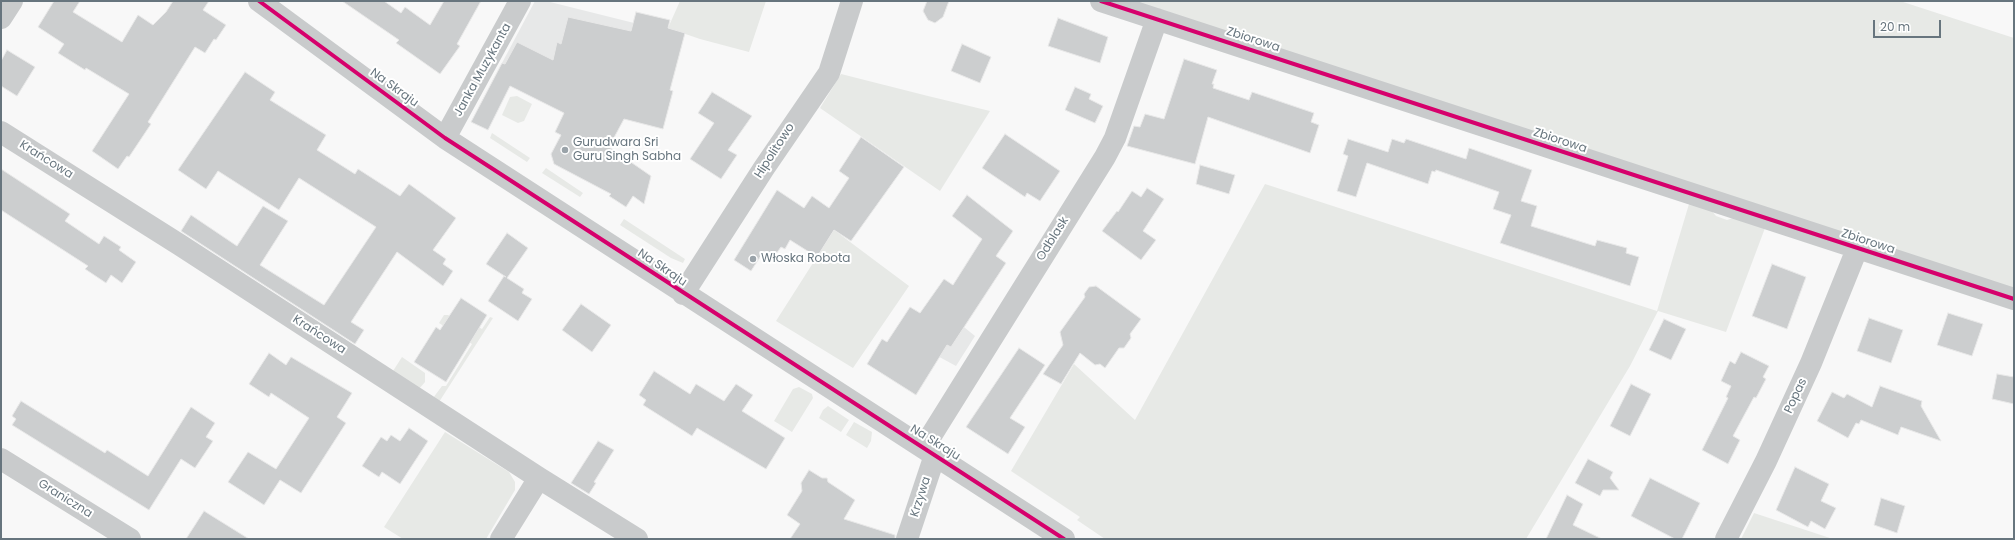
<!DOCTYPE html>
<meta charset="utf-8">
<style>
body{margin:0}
#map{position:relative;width:2015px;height:540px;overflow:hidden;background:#f8f8f8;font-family:Poppins,sans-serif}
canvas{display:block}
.frame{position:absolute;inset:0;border:2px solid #67757e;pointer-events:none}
.scale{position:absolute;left:1873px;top:20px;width:68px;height:18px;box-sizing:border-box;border:2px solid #67757e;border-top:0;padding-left:5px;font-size:12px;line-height:14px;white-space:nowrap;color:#67757e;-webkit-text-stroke:3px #fff;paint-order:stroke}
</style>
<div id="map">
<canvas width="2015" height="540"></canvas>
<div class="frame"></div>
<div class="scale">20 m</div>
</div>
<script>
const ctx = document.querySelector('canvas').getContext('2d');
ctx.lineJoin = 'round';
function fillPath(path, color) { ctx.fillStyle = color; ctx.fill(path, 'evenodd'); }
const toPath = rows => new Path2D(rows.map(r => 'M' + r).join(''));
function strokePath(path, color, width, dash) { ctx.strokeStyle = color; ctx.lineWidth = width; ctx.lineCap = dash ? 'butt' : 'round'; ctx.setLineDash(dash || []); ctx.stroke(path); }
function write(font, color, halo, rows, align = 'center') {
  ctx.font = font + ' Poppins,sans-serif'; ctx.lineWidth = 4; ctx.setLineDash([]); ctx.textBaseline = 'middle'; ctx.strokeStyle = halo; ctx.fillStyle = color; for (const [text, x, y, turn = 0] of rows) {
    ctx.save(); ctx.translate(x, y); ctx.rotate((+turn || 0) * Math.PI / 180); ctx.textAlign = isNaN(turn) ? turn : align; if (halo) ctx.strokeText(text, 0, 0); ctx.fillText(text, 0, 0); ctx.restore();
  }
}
const built = toPath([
 [535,1,546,1,642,25,569,96,502,63],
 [954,319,975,336,956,366,932,353]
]);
const green = toPath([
 [680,1,766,1,749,52,700,39,668,28],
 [1131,1,1900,1,2014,38,2014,289],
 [841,74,928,96,990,111,940,191,820,108],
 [517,96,532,104,524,121,518,123,502,115,510,97],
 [492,133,530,158,527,162,490,138],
 [546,168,583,193,580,197,542,173],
 [1265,184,1657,311,1689,204,1712,211,1716,216,1727,220,1733,218,1765,228,1726,332,1658,311,1630,366,1526,539,1105,539,1077,520,1080,517,1011,471,1074,364,1135,420],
 [624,219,685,259,683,263,671,258,620,225],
 [834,230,909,286,853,368,776,321],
 [444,315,448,315,463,323,466,319,482,329,490,317,493,318,439,402,433,398,442,386,446,386,472,344,439,323],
 [402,357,425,373,425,382,419,389,393,371],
 [799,387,812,394,813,398,792,432,774,421,793,389],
 [828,406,849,420,841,432,819,418,823,410],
 [854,422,872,432,871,441,867,448,846,435],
 [445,432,509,472,515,482,515,490,486,539,403,539,384,527],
 [1754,513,1833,539,1741,539]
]);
const building = toPath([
 [54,1,80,1,73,12,122,42,138,15,153,25,166,12,173,1,209,1,203,10,226,25,216,40,214,39,205,53,195,47,148,122,151,124,129,157,127,156,118,169,92,151,129,94,86,68,85,70,58,53,64,44,38,27,54,1],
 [342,1,384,1,401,13,405,7,430,25,444,1,481,1,457,44,460,46,440,74,396,43,399,40,342,1],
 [927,1,949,1,943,17,935,23,928,20,923,11,927,1],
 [636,12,670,20,668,28,685,33,670,90,673,91,663,129,624,119,609,147,651,176,644,204,633,196,626,207,609,196,611,194,554,164,551,154,561,135,555,132,564,113,510,86,488,130,471,122,502,63,505,64,517,42,553,60,557,42,561,44,568,17,631,31,636,12],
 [1058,18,1108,37,1100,63,1048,46,1058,18],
 [962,44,991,57,980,83,951,71,962,44],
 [7,50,35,67,17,96,1,86,1,61,7,50],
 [1184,59,1217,70,1212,84,1214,84,1213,88,1249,100,1252,92,1314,113,1311,122,1319,125,1310,153,1208,117,1195,164,1127,146,1134,126,1140,127,1145,114,1164,119,1184,59],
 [245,72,275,92,270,100,326,135,317,150,355,174,358,169,400,196,409,184,456,218,433,250,446,259,443,264,453,271,443,286,397,252,351,322,364,330,355,344,181,231,191,215,237,246,263,206,288,221,260,265,324,305,376,227,299,178,279,210,218,171,206,189,178,170,245,72],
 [1075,87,1091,94,1089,99,1103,106,1095,123,1065,110,1075,87],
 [712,92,752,116,728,150,737,155,721,179,690,159,714,123,698,113,712,92],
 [1005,134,1060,171,1040,201,1027,193,1025,197,982,168,1005,134],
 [861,137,904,167,851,241,834,230,817,257,790,240,785,249,781,247,773,258,764,251,751,271,734,260,777,190,804,208,812,196,829,208,849,178,839,171,861,137],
 [1348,139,1388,152,1392,139,1404,143,1406,139,1466,159,1469,148,1532,170,1521,201,1537,206,1531,226,1595,246,1597,240,1627,248,1626,253,1639,257,1630,286,1500,243,1511,215,1493,209,1499,192,1436,170,1435,172,1432,171,1428,184,1367,163,1356,197,1337,191,1348,156,1343,154,1348,139],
 [1200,165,1235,175,1229,194,1196,184,1200,165],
 [1,169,70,214,65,221,99,244,104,236,121,247,119,250,136,262,122,283,111,275,106,283,85,269,88,266,1,210,1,169],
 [1147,188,1164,199,1143,231,1156,240,1141,260,1102,231,1117,211,1118,212,1132,191,1141,197,1147,188],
 [967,195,1013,231,996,256,1006,263,951,347,947,345,916,395,867,364,882,339,887,342,910,307,920,313,944,279,953,285,982,239,952,216,967,195],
 [507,233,528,248,507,278,524,289,522,293,532,299,518,321,488,301,504,276,506,277,486,264,507,233],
 [1772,264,1806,277,1787,329,1752,316,1772,264],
 [1096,286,1141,319,1130,334,1131,338,1124,348,1119,348,1105,368,1100,364,1095,365,1080,353,1061,384,1043,374,1063,345,1060,332,1085,297,1084,294,1089,287,1096,286],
 [461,298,487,315,446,382,414,362,436,327,440,330,461,298],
 [581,304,611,325,592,352,562,330,581,304],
 [1948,313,1983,324,1972,356,1937,345,1948,313],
 [1869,318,1903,330,1891,363,1857,351,1869,318],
 [1664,319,1686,329,1671,360,1649,350,1664,319],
 [1019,348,1045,365,1010,418,1025,427,1008,454,966,427,1019,348],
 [1741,352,1769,366,1763,377,1766,379,1756,398,1754,397,1733,436,1740,440,1728,464,1702,450,1728,398,1726,397,1731,386,1721,381,1730,361,1735,364,1741,352],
 [269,353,286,365,291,357,352,393,337,417,346,423,301,493,280,480,264,505,228,482,248,452,276,469,309,418,271,393,269,397,249,384,269,353],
 [654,371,690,394,696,384,724,401,736,384,753,395,742,411,785,438,766,469,697,428,692,436,643,405,646,400,639,395,654,371],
 [1997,374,2014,377,2014,404,1992,399,1997,374],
 [1631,384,1651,394,1630,436,1610,426,1631,384],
 [1880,386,1922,401,1921,406,1941,441,1901,427,1898,435,1861,420,1859,424,1856,423,1848,438,1817,421,1832,392,1844,398,1847,394,1872,407,1880,386],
 [21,401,105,453,107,450,148,476,191,407,215,423,206,437,213,441,195,468,181,459,149,510,12,425,16,419,12,416,21,401],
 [409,428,428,441,400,484,382,472,379,477,362,466,381,437,387,441,391,435,400,441,409,428],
 [598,441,614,450,594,482,596,483,589,494,571,483,598,441],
 [1588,459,1613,472,1610,478,1619,490,1603,490,1600,496,1575,483,1588,459],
 [1795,467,1829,484,1821,501,1836,508,1825,529,1811,521,1808,527,1776,510,1795,467],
 [809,470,822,478,827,478,828,482,855,500,844,519,895,535,895,539,790,539,800,524,787,515,802,491,801,483,809,470],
 [1650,478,1700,503,1682,539,1675,539,1631,516,1650,478],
 [1567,495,1583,504,1573,525,1602,539,1546,539,1567,495],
 [1881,498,1905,506,1897,533,1874,525,1881,498],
 [204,511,249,539,186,539,204,511]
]);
const minor = toPath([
 [259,1,445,138,1064,539],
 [1101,1,2014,299],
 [1,18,12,1],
 [1,132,180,245,539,478,637,539],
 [445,138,520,1],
 [683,294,764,168,829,73,852,1],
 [924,447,1105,157,1115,138,1157,19],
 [1,459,130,539],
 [501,539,539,478],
 [907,539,935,455],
 [1726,539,1766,461,1811,363,1857,249]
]);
const cycleway = toPath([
 [259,1,445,138,1064,539],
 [1101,1,2014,299]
]);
const markers = [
 [565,150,4,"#9aa3a9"],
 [753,259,4,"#9aa3a9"]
];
const streetNames = [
 ["Zbiorowa",1253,40,18],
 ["Janka Muzykanta",483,70,-61],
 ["Na Skraju",394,88,36],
 ["Zbiorowa",1560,141,18],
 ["Hipolitowo",775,151,-57],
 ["Krańcowa",46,160,32],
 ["Odblask",1053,239,-58],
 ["Zbiorowa",1868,242,18],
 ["Na Skraju",662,268,34],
 ["Krańcowa",319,335,33],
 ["Popas",1796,396,-65],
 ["Na Skraju",935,443,32],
 ["Krzywa",921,497,-72],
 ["Graniczna",65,499,32]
];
const poiNames = [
 ["Gurudwara Sri",573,143],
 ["Guru Singh Sabha",573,157],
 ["Włoska Robota",761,259]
];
fillPath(built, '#e7e8e8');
fillPath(green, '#e7e9e6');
fillPath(building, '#cccecf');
strokePath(building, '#e8e8e8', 1);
strokePath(minor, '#c9cbcc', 22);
strokePath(cycleway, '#d6006c', 4);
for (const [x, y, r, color] of markers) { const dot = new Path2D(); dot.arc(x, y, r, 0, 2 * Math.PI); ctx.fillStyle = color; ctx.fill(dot); strokePath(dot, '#fff', 1.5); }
write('12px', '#67757e', '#fff', streetNames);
write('12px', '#67757e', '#fff', poiNames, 'left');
</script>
